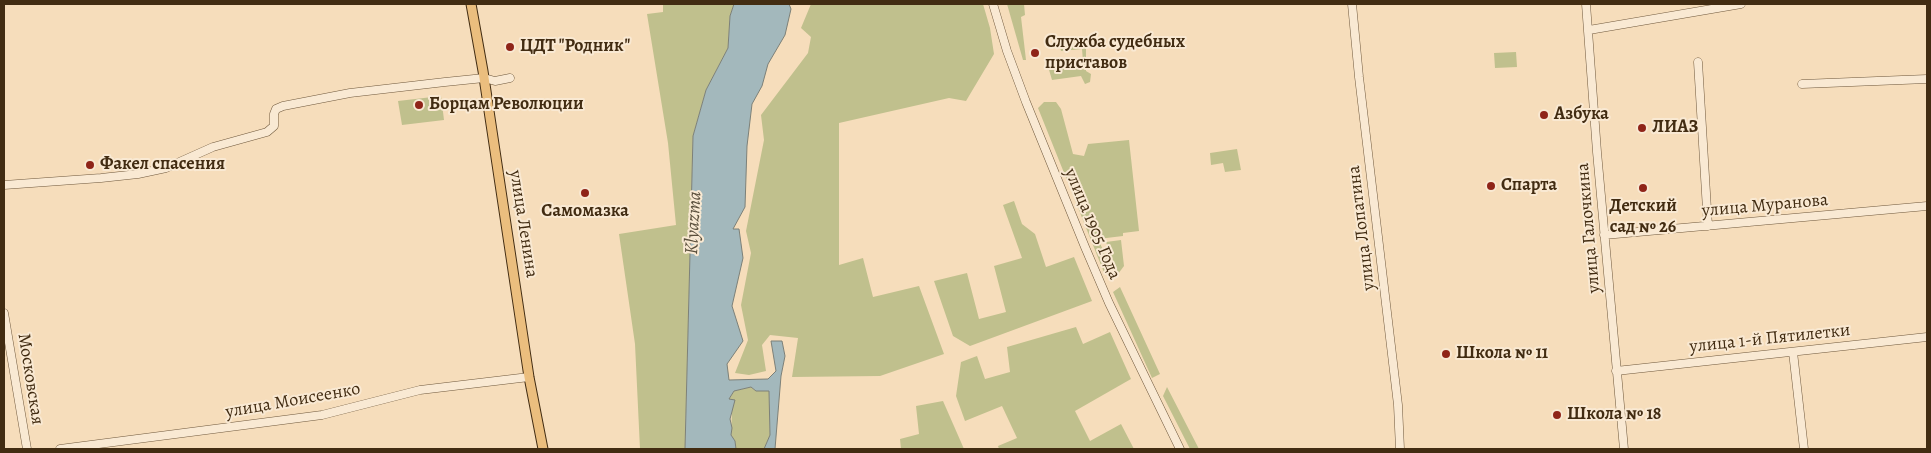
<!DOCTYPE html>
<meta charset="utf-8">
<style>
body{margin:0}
#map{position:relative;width:1931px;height:453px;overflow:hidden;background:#f6ddbb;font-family:Alegreya,serif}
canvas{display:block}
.frame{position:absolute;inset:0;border:5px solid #422c12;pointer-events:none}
</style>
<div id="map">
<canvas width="1931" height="453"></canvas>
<div class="frame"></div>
</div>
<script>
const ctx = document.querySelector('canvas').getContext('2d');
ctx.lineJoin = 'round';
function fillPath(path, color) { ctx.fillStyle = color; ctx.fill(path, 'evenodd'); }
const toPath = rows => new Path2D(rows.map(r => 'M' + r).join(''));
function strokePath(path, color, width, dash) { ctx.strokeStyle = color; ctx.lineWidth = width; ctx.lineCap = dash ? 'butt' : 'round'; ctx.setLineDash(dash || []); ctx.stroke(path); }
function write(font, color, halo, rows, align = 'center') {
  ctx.font = font + ' Alegreya,serif'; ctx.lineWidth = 4; ctx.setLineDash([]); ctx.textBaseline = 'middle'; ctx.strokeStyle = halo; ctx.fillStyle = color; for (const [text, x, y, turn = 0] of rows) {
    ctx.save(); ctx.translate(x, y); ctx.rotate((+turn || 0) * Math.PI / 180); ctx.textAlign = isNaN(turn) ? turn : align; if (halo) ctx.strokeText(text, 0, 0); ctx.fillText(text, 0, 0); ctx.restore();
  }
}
const green = toPath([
 [663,4,734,4,730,16,728,48,706,90,693,136,685,449,640,449,635,344,619,234,676,225,668,143,647,14,663,12],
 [811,4,983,4,990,28,994,54,966,101,949,98,839,123,839,265,863,258,873,297,919,286,944,354,880,376,792,377,798,338,770,335,762,345,766,371,749,375,735,373,748,340,741,305,751,253,746,231,764,140,761,115,808,53,811,37,801,28],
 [1007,4,1024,4,1025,15,1021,17,1026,60,1023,60],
 [1086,45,1086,71,1091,74,1090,82,1085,84,1081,76,1052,80,1047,63,1049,60,1054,59,1055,64,1083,61,1082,49,1061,51,1060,47],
 [1516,52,1517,67,1495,68,1494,53],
 [441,96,444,120,402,125,398,101],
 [1044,102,1056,102,1061,109,1073,154,1084,156,1088,144,1129,140,1139,231,1123,233,1123,236,1098,239,1114,274,1105,275,1038,108],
 [1237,149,1241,170,1225,172,1223,163,1211,165,1210,153],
 [1014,201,1022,224,1035,234,1046,267,1074,257,1092,301,970,346,953,336,934,281,967,273,979,319,1006,312,994,266,1022,258,1003,205],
 [1121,240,1124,266,1118,274,1106,242],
 [1120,287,1160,374,1152,378,1113,292],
 [1076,327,1083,344,1110,332,1131,379,1075,411,1090,441,1121,424,1134,449,999,449,998,446,1017,438,1002,406,965,421,956,396,961,362,977,356,985,379,1010,372,1007,347],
 [751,387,756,391,769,391,770,435,764,449,736,449,735,441,731,435,732,411,729,399,734,391],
 [1167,387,1199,449,1190,449,1163,396],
 [943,401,964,449,901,449,900,439,919,434,916,406]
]);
const water = toPath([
 [734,4,789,4,791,9,785,35,768,64,762,86,752,104,747,146,745,207,733,229,739,229,743,258,732,306,743,341,727,364,729,380,768,379,776,371,771,341,782,341,785,356,781,376,775,449,764,449,770,435,769,391,756,391,751,387,734,391,729,399,735,400,730,419,732,428,731,435,735,441,736,449,685,449,693,136,706,90,728,48,730,16,734,4]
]);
const minor = toPath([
 [993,4,1007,51,1026,102,1085,247,1109,303,1180,449],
 [1352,4,1359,77,1398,405,1400,449],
 [1586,4,1597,152,1624,449],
 [1589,30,1741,4],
 [1698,62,1708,226],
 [1802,84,1927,79],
 [4,185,101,178,138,174,166,168,213,147,267,132,274,126,274,114,276,109,283,106,350,93,445,82,484,78,495,81,510,78],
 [1604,235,1927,206],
 [4,313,27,449],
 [1793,352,1804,449],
 [1616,371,1927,337],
 [60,449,322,415,420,390,529,377]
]);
const major = toPath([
 [471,4,483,71,529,377,543,449]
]);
const markers = [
 [510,47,5,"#8f2418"],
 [1035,53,5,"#8f2418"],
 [419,105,5,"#8f2418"],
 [1544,115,5,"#8f2418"],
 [1642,128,5,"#8f2418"],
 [90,165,5,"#8f2418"],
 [1491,186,5,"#8f2418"],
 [1643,188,5,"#8f2418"],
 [585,193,5,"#8f2418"],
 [1446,354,5,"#8f2418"],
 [1557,415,5,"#8f2418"]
];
const poiNames = [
 ["Служба судебных",1045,43],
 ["приставов",1045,64],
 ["ЦДТ \"Родник\"",520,47],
 ["Борцам Революции",429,105],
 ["Азбука",1554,115],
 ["ЛИАЗ",1652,128],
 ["Факел спасения",100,165],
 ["Спарта",1501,186],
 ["Детский",1643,207,"center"],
 ["сад № 26",1643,228,"center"],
 ["Самомазка",585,212,"center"],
 ["Школа № 11",1456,354],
 ["Школа № 18",1567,415]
];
const streetNames = [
 ["улица Муранова",1765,206,-5],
 ["улица Ленина",523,224,81],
 ["улица 1905 Года",1092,224,67],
 ["улица Лопатина",1362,228,-97],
 ["улица Галочкина",1589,228,-95],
 ["улица 1-й Пятилетки",1770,339,-6],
 ["Московская",30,379,81],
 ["улица Моисеенко",293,401,-10]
];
const waterNames = [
 ["Klyazma",694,223,-87]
];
fillPath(green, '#c0c08d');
fillPath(water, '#a3b8bc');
strokePath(water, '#7c8078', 1);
strokePath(minor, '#6f583c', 9);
strokePath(major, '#422c12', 11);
strokePath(minor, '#f9e9d3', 8);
strokePath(major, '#ebbe7e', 9);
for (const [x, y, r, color] of markers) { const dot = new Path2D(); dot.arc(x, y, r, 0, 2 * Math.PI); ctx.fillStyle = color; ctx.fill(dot); strokePath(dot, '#f9e9d3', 2); }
write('bold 18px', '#422c12', '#f9e9d3', poiNames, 'left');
write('18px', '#422c12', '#f9e9d3', streetNames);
write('italic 19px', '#5a4f3c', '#f9e9d3', waterNames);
</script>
